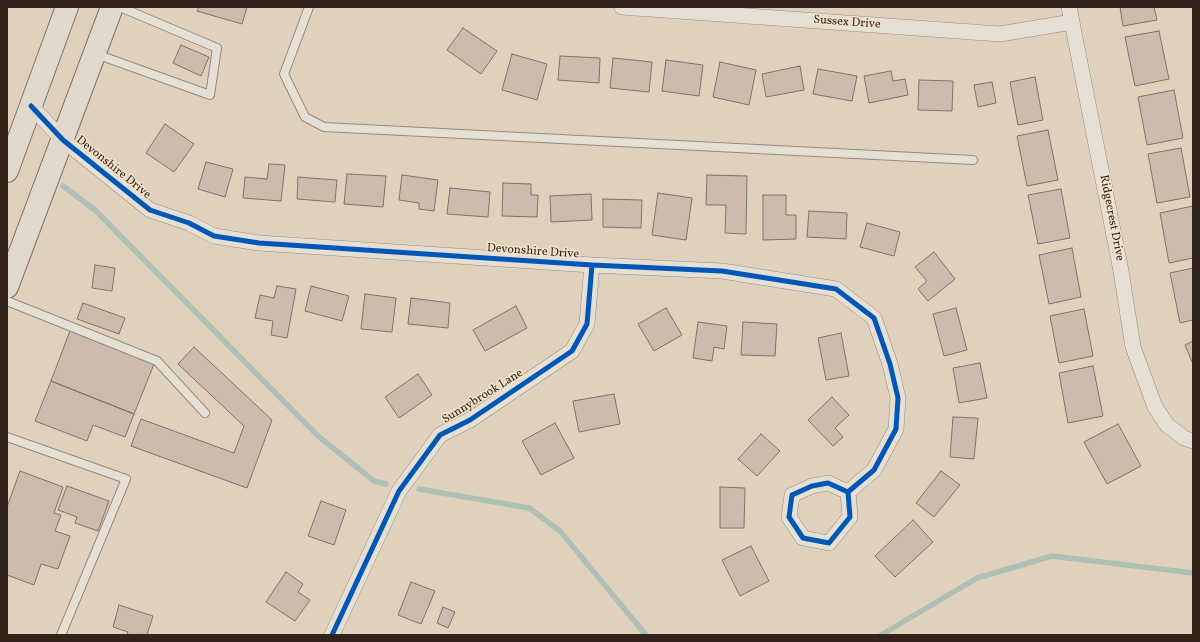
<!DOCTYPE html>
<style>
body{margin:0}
#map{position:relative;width:1200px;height:642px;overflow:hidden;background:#e0d1bd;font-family:Vollkorn,serif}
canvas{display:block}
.frame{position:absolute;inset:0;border:8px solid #32241b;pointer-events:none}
</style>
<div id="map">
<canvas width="1200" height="642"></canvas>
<div class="frame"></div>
</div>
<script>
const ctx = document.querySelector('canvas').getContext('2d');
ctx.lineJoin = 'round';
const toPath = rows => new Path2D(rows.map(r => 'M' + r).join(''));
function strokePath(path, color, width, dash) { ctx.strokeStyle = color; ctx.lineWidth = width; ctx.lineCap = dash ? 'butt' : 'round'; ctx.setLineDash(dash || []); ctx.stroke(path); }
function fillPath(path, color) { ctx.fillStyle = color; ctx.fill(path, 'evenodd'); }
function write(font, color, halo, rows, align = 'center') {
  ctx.font = font + ' Vollkorn,serif'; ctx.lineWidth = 3; ctx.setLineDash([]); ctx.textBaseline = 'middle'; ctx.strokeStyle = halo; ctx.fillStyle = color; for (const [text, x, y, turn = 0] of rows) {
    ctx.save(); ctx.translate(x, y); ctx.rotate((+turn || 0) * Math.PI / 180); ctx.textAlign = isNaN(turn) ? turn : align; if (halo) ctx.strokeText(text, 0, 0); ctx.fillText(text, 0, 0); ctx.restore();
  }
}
const stream = toPath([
 [63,186,95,210,318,436,374,481,386,484],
 [419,489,529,508,560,531,646,635],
 [881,635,977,578,1052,556,1193,573]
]);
const building = toPath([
 [199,7,247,7,242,24,197,11,199,7],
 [1120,7,1154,7,1157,20,1123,26,1120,7],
 [463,28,497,51,481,74,447,50,463,28],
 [1159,31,1169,79,1135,86,1125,37,1159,31],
 [181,45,209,57,201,76,173,63,181,45],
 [512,54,547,64,537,100,502,90,512,54],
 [560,56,600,58,599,83,558,80,560,56],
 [613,58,652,62,649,92,610,88,613,58],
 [666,60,703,65,699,96,662,91,666,60],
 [720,62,756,70,749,105,713,97,720,62],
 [800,66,804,90,766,97,762,74,800,66],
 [818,69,857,76,852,101,813,94,818,69],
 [891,71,893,81,905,79,908,95,869,103,864,76,891,71],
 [1035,77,1043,120,1018,125,1010,82,1035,77],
 [919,80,953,81,952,111,918,110,919,80],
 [992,82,996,103,978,107,974,85,992,82],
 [1174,90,1183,138,1147,145,1138,97,1174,90],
 [165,124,194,144,174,172,146,153,165,124],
 [1048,130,1058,180,1027,186,1017,136,1048,130],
 [1181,148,1190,197,1157,203,1148,154,1181,148],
 [206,162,233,169,225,197,198,189,206,162],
 [269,164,285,165,281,201,243,198,245,177,267,179,269,164],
 [347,174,386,176,383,207,344,204,347,174],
 [402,175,438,180,434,211,419,209,419,203,399,200,402,175],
 [707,175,747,176,746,234,725,233,726,205,706,205,707,175],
 [298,177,337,180,335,202,297,199,298,177],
 [503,183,531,184,531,195,538,195,537,217,502,216,503,183],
 [450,188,490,192,488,217,447,214,450,188],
 [1061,189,1070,238,1038,244,1028,195,1061,189],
 [658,193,692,198,686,240,652,235,658,193],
 [591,194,592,220,551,222,550,196,591,194],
 [763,195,786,195,786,215,796,215,796,239,763,240,763,195],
 [603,199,642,200,641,228,603,227,603,199],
 [1193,206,1193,258,1169,263,1160,213,1193,206],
 [809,211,847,213,846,239,807,237,809,211],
 [867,223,900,232,894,256,860,247,867,223],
 [1072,248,1081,297,1049,304,1039,255,1072,248],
 [934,252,955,279,928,301,918,289,927,281,915,267,934,252],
 [95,265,115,268,112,291,92,288,95,265],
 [1193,268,1193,320,1180,323,1170,273,1193,268],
 [277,286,296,289,287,338,271,335,273,321,255,318,260,295,274,298,277,286],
 [311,286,349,296,342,321,305,311,311,286],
 [365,294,396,298,392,332,361,329,365,294],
 [411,298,450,303,448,328,408,324,411,298],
 [83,303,125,318,119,334,77,319,83,303],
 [516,306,527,328,485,351,473,330,516,306],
 [666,308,682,335,654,351,638,324,666,308],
 [956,308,967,350,944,356,933,314,956,308],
 [1084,309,1093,356,1059,363,1050,316,1084,309],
 [698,322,727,326,724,349,714,347,712,361,693,358,698,322],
 [743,322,777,324,775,356,741,355,743,322],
 [70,331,154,364,134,414,51,381,70,331],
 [841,333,849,376,826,380,818,338,841,333],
 [1193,341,1193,364,1185,345,1193,341],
 [194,347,272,420,247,488,131,446,141,419,234,453,244,426,178,364,194,347],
 [980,363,987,398,959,403,953,368,980,363],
 [1093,366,1103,416,1068,423,1059,373,1093,366],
 [418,374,432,395,399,418,385,397,418,374],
 [51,381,134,414,125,437,93,425,87,441,35,421,51,381],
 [614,394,620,424,579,432,573,401,614,394],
 [832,397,849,415,835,428,843,437,833,446,808,420,832,397],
 [953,417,978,418,974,459,950,457,953,417],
 [555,423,574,458,541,475,522,441,555,423],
 [1118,424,1141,466,1107,484,1084,442,1118,424],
 [761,434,780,451,757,476,738,459,761,434],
 [20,471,63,487,54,513,61,515,55,531,70,536,58,569,41,564,34,585,7,575,7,507,20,471],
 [941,471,960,485,934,517,916,503,941,471],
 [67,486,109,501,98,531,75,523,77,517,58,510,67,486],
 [720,487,745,488,744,528,720,528,720,487],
 [321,501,346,510,334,545,308,536,321,501],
 [913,520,933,542,895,577,875,556,913,520],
 [751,546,769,581,740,596,722,560,751,546],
 [286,572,303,584,298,592,310,600,295,621,266,602,286,572],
 [411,582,435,591,421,624,398,615,411,582],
 [119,605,153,616,147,635,127,635,128,632,113,627,119,605],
 [443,607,455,612,448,628,437,623,443,607]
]);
const service = toPath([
 [309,7,284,74,305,117,324,127,973,160],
 [96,54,210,95,217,48,120,7],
 [7,301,157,361,205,413],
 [7,437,126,479,61,635]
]);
const minor = toPath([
 [622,7,1000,34,1072,22],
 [1069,7,1121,271,1133,347,1155,407,1167,425,1184,438,1193,441],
 [31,106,63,140,150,210,189,223,214,236,259,243,592,265,722,271,836,289,874,318,890,364,898,398,896,429,874,470,848,492,850,517,829,543,803,538,789,517,792,495,812,486,828,483,848,492],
 [332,635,399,491,440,435,470,420,572,351,587,324,592,265]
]);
const primary = toPath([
 [7,171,67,7],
 [7,287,112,7]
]);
const cycleway = toPath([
 [31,106,63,140,150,210,189,223,214,236,259,243,592,265,722,271,836,289,874,318,890,364,898,398,896,429,874,470,848,492,850,517,829,543,803,538,789,517,792,495,812,486,828,483,848,492],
 [332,635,399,491,440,435,470,420,572,351,587,324,592,265]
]);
const streetNames = [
 ["Sussex Drive",847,23,4],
 ["Devonshire Drive",113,168,39],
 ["Ridgecrest Drive",1111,218,79],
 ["Devonshire Drive",533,252,4],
 ["Sunnybrook Lane",483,397,-32]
];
strokePath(stream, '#afbfb5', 5.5);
fillPath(building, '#cebbad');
strokePath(building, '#7c7368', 1);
strokePath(service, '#948a7e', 10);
strokePath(minor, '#948a7e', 16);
strokePath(primary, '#7c7368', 24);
strokePath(service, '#e6dfd4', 8);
strokePath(minor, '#e6dfd4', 15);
strokePath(primary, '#e2d9cd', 22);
strokePath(cycleway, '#0057b8', 5);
write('12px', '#32241b', '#f4e3cb', streetNames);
</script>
